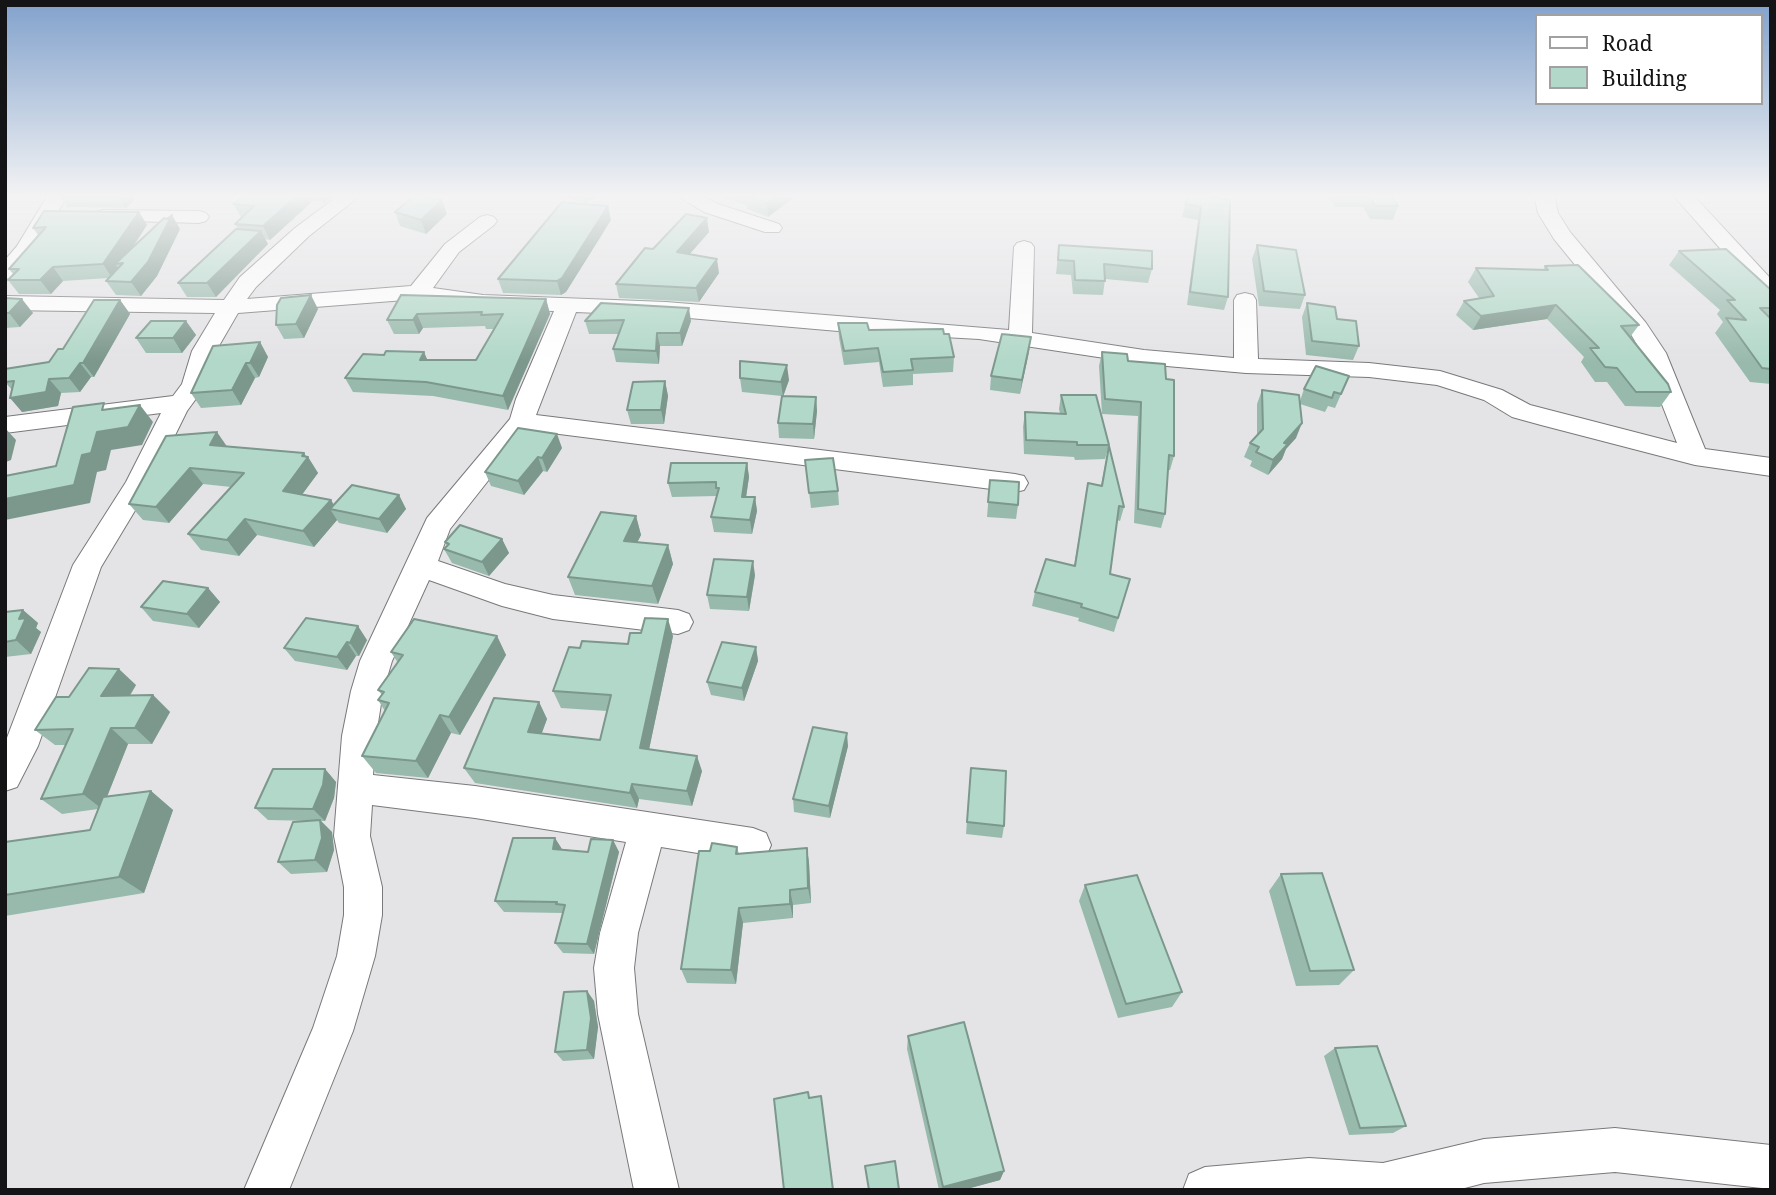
<!DOCTYPE html>
<style>
body{margin:0}
#map{position:relative;width:1776px;height:1195px;overflow:hidden;background:#e4e4e7;font-family:"Noto Serif",serif}
canvas{display:block}
.frame{position:absolute;inset:0;border:7px solid #141315;pointer-events:none}
.legend{position:absolute;left:1535px;top:14px;width:228px;height:91px;box-sizing:border-box;background:#fff;border:2px solid #a1a1a1;margin:0;padding:9px 12px;list-style:none;font-size:21px;color:#141315}
.legend li{display:flex;align-items:center;gap:14px;height:35px}
.legend b{width:35px;border:2px solid #a1a1a1}
</style>
<div id="map">
<canvas width="1776" height="1195"></canvas>
<div class="frame"></div>
<ul class="legend">
<li><b style="height:9px;background:#fff"></b>Road</li>
<li><b style="height:19px;background:#b1d8c8"></b>Building</li>
</ul>
</div>
<script>
const ctx = document.querySelector('canvas').getContext('2d');
ctx.lineJoin = 'round';
const toPath = rows => new Path2D(rows.map(r => 'M' + r).join(''));
function strokePath(path, color, width, dash) { ctx.strokeStyle = color; ctx.lineWidth = width; ctx.lineCap = dash ? 'butt' : 'round'; ctx.setLineDash(dash || []); ctx.stroke(path); }
function fillPath(path, color) { ctx.fillStyle = color; ctx.fill(path, 'evenodd'); }
const minor = toPath([
 [48,195,68,195,33,253,13,278,5,279,5,260,17,246,48,195],
 [339,195,361,195,309,236,256,287,247,299,411,286,445,244,480,217,487,215,494,217,497,221,494,225,459,252,433,288,483,295,666,302,1009,330,1014,247,1017,243,1024,241,1031,243,1034,247,1032,333,1144,350,1234,358,1234,300,1237,295,1245,293,1253,295,1256,300,1258,359,1369,363,1440,371,1502,390,1530,405,1677,443,1642,353,1629,331,1554,239,1538,213,1534,195,1554,195,1558,213,1570,232,1646,323,1666,353,1705,449,1771,458,1771,476,1695,465,1541,425,1512,417,1484,400,1437,385,1369,377,1246,373,1144,364,979,339,838,331,666,316,576,312,536,415,1015,474,1024,476,1028,483,1024,490,1015,492,528,430,450,529,438,561,505,584,553,595,678,610,689,614,693,622,689,630,678,634,553,619,502,606,429,580,392,661,383,691,376,736,373,775,475,786,753,828,766,833,771,845,766,857,753,862,661,847,638,933,634,968,638,1014,679,1190,634,1190,598,1014,594,968,600,933,626,842,475,818,372,805,370,836,382,887,382,915,375,956,353,1031,289,1190,244,1190,313,1028,337,956,344,915,344,887,334,836,342,736,351,691,360,661,427,518,510,419,516,399,554,311,483,309,418,299,238,313,216,351,206,385,187,411,151,484,101,567,38,746,17,787,5,791,5,743,73,565,126,482,161,413,5,433,5,417,173,396,182,384,192,351,215,313,5,310,5,296,224,300,240,277,295,228,339,195],
 [676,195,700,195,718,204,779,224,782,228,779,232,765,232,704,212,676,195],
 [1673,195,1693,195,1771,279,1771,299,1763,297,1673,195],
 [103,210,199,211,206,213,209,217,206,221,199,223,96,220,93,216,96,212,103,210],
 [1615,1128,1771,1145,1771,1189,1615,1172,1484,1183,1457,1190,1183,1190,1189,1174,1205,1167,1309,1158,1383,1163,1484,1139,1615,1128]
]);
const wall = toPath([
 [5,195,45,195,5,198],
 [59,195,132,195,135,199,126,208,67,207],
 [245,195,335,195,324,203,314,200,270,240,265,239,268,244,216,297,187,297,178,283,238,229,235,224,242,218,241,217,233,204],
 [558,195,601,195,584,203],
 [714,195,796,195,796,196,768,217,747,209,746,205],
 [1326,195,1391,195,1398,206,1393,220,1370,219,1363,207,1335,207],
 [1211,197,1228,297,1224,310,1187,305,1198,220,1182,217,1185,204],
 [139,212,147,225,133,247,180,229,157,276,141,296,116,295,106,281,109,278,63,281,51,294,19,294,8,280,13,274,9,269,38,235,33,228],
 [395,212,447,214,426,234,400,226],
 [611,220,566,292,561,295,503,293,498,279],
 [709,232,690,254,719,273,699,302,619,298,616,284,653,249],
 [1059,245,1152,269,1148,283,1105,279,1103,295,1073,294,1071,275,1056,274],
 [1257,245,1305,295,1300,309,1259,306,1252,259],
 [1679,251,1771,290,1771,384,1750,382,1715,333,1723,322,1717,314,1720,310,1669,265],
 [1545,266,1639,325,1630,337,1671,392,1660,407,1625,406,1607,382,1595,382,1581,362,1584,357,1547,319,1473,330,1456,315,1464,301,1479,298,1468,282,1476,268,1543,270],
 [401,295,546,299,550,314,508,410,433,396,353,392,345,378,384,355,424,352,427,360,476,360,494,329,486,329,485,326,423,328,419,334,394,334,387,320],
 [5,298,33,313,20,327,5,328],
 [120,300,130,314,94,377,91,377,80,392,61,393,58,406,22,412,12,390,5,382,49,362],
 [1307,303,1337,319,1359,346,1353,360,1306,355,1302,317],
 [318,309,304,338,284,339,276,325],
 [186,321,196,335,182,353,146,353,136,338],
 [585,321,691,321,682,346,660,346,659,364,616,362,613,349,619,334,589,334],
 [838,323,869,330,944,334,954,357,953,372,913,374,913,385,883,387,879,362,844,365,839,338],
 [1031,337,1020,394,990,390,991,376],
 [260,342,268,357,259,377,255,378,241,405,201,408,191,393],
 [1102,352,1128,361,1174,456,1170,470,1168,470,1165,514,1161,528,1134,523,1138,416,1102,414,1099,366],
 [1349,376,1335,408,1328,406,1325,412,1300,404,1296,438,1286,449,1282,459,1268,475,1250,466,1252,461,1244,457,1250,443,1257,435,1257,404,1262,390,1300,401,1304,389],
 [740,378,789,380,783,396,816,397,817,411,814,439,779,438,778,423,782,396,742,392],
 [665,381,668,396,664,424,631,424,627,410],
 [1061,395,1109,445,1105,459,1075,460,1074,457,1024,454,1023,427,1025,412,1060,414,1059,409],
 [1109,446,1124,507,1120,521,1117,520,1110,574,1130,579,1114,632,1078,621,1079,618,1032,606,1035,592,1074,566,1088,483,1101,485],
 [227,447,304,453,306,457,308,457,318,473,302,494,331,500,334,505,399,495,406,509,387,533,339,523,337,520,314,547,257,535,239,556,201,550,188,534,231,487,203,484,169,523,143,520,129,504],
 [562,448,547,472,543,471,524,495,491,486,485,472],
 [805,460,838,491,839,505,811,508],
 [747,463,749,477,746,497,755,497,757,511,752,534,714,532,711,517,717,496,672,497,668,483],
 [990,480,1018,505,1016,519,987,517],
 [636,516,641,535,637,542,668,545,673,564,658,604,575,595,568,577],
 [502,539,509,553,489,576,452,563,444,549,447,546,445,542],
 [755,575,749,611,710,609,707,595],
 [208,588,220,602,199,628,153,621,141,607],
 [23,610,38,623,36,628,41,632,31,654,5,657,5,612],
 [497,636,506,655,460,735,451,733,428,778,376,773,362,756,385,711,378,700,382,695,378,690,398,663,391,652],
 [673,636,649,749,702,771,692,806,639,799,637,808,475,783,464,768,539,702,547,719,542,733,600,740,607,711,561,708,553,691,580,648,628,644],
 [367,640,359,656,356,656,347,670,295,661,284,648],
 [756,647,758,661,744,701,711,695,707,682],
 [136,685,130,696,153,695,170,712,152,744,128,744,107,797,151,791,173,810,144,893,5,916,5,842,90,830,98,809,62,814,41,799,66,745,55,745,35,730,69,697],
 [848,746,830,818,794,812,793,799],
 [971,768,1004,826,1002,838,966,834],
 [325,769,336,782,334,798,325,821,321,821,332,832,334,850,327,872,291,874,278,862,313,821,268,820,255,808],
 [613,840,619,852,594,954,563,953,555,943,563,914,562,913,504,912,495,901,562,849,588,852],
 [737,847,739,854,807,848,809,863,811,903,793,905,793,918,743,923,736,984,687,983,681,969,710,851],
 [1281,874,1354,970,1339,985,1296,986,1269,891],
 [1085,885,1182,992,1172,1007,1118,1018,1079,901],
 [587,991,594,1001,598,1027,594,1059,563,1061,555,1052],
 [908,1036,1004,1171,1000,1180,963,1190,939,1190,907,1049],
 [1335,1048,1406,1126,1393,1133,1349,1135,1324,1056]
]);
const shadedWall = toPath([
 [118,195,132,195,135,199,126,208],
 [298,195,312,195,314,200,270,240,263,226],
 [320,195,335,195,324,203],
 [582,195,601,195,584,203],
 [778,195,796,195,796,196,768,217,767,203],
 [442,200,447,214,426,234,421,220],
 [608,206,611,220,566,292,561,295,557,281],
 [139,212,147,225,122,263,115,264,119,269,112,278,103,264],
 [172,215,180,229,157,276,141,296,131,282],
 [707,218,709,232,679,266,677,252],
 [261,231,268,244,216,297,207,283],
 [717,259,719,273,699,302,696,288],
 [53,267,63,281,51,294,40,280],
 [311,295,318,309,304,338,296,324],
 [22,299,33,313,20,327,9,313],
 [546,299,550,314,508,410,503,396],
 [120,300,130,314,94,377,83,363],
 [1556,305,1547,319,1473,330,1481,316],
 [689,308,691,321,682,346,680,333],
 [417,314,423,328,419,334,413,320],
 [186,321,196,335,182,353,173,338],
 [657,333,660,346,659,364,656,351],
 [1031,337,1029,352,1020,394,1022,380],
 [260,342,268,357,259,377,250,363],
 [424,352,430,366,420,360],
 [80,363,91,377,80,392,69,378],
 [246,363,255,378,241,405,232,390],
 [787,365,789,380,783,397,781,382],
 [49,379,61,393,58,406,22,412,10,398],
 [665,381,668,396,664,424,661,410],
 [816,397,817,411,814,439,813,424],
 [140,405,153,422,142,445,111,450,106,470,97,472,90,503,5,520,5,499,82,455,97,432],
 [1302,423,1296,438,1286,449,1282,459,1268,475,1273,460,1284,443],
 [5,428,16,440,11,460,6,462,5,465],
 [217,432,228,448,210,445],
 [557,434,562,448,547,472,542,458],
 [304,453,307,458,308,457,318,473,293,507,283,491],
 [538,457,543,471,524,495,518,481],
 [747,463,749,477,744,511,742,497],
 [190,468,203,484,169,523,156,507],
 [399,495,406,509,387,533,379,519],
 [755,497,757,511,752,534,750,520],
 [331,500,337,511,330,509,337,520,314,547,303,531],
 [636,516,641,535,629,559,624,541],
 [245,519,257,535,239,556,227,540],
 [502,539,509,553,489,576,482,562],
 [668,545,673,564,658,604,652,586],
 [753,561,755,575,749,611,747,597],
 [208,588,220,602,199,628,187,614],
 [23,610,38,623,36,628,41,632,31,654,16,640,19,619],
 [668,619,673,636,646,764,640,748],
 [358,626,367,640,359,656,350,643],
 [497,636,506,655,460,735,449,717],
 [347,642,356,656,347,670,337,657],
 [756,647,758,661,744,701,742,688],
 [119,669,136,685,119,712,101,696],
 [153,695,170,712,152,744,135,728],
 [539,702,547,719,536,748,528,732],
 [440,715,451,733,428,778,416,761],
 [111,728,128,744,102,809,83,794],
 [847,733,848,746,830,818,829,806],
 [697,756,702,771,692,806,687,791],
 [325,769,336,782,334,798,325,821,313,809],
 [632,784,639,799,637,808,630,793],
 [151,791,173,810,144,893,119,877],
 [320,820,332,832,334,850,327,872,315,860],
 [555,838,562,849,560,861,553,849],
 [613,840,619,852,594,954,587,944],
 [807,848,809,863,811,903,808,888],
 [790,890,793,905,793,918,790,904],
 [739,908,743,923,736,984,731,970],
 [587,991,594,1001,598,1027,594,1059,587,1050],
 [1004,1171,1000,1180,963,1190,942,1190,943,1187]
]);
const building = toPath([
 [245,195,298,195,263,226,235,224,254,206,233,204,245,195],
 [415,195,416,195,442,200,421,220,395,212,415,195],
 [747,195,778,195,767,203,745,196,747,195],
 [1188,195,1211,195,1211,197,1230,200,1228,297,1190,292,1201,207,1185,204,1188,195],
 [1369,195,1391,195,1398,206,1375,206,1369,195],
 [562,202,608,206,562,278,557,281,498,279,562,202],
 [44,211,139,212,103,264,53,267,40,280,8,280,19,269,9,269,46,227,33,228,44,211],
 [686,214,707,218,677,252,717,259,696,288,616,284,645,248,653,249,686,214],
 [172,215,148,262,131,282,106,281,123,263,115,264,164,218,167,219,172,215],
 [236,229,261,231,207,283,178,283,236,229],
 [1059,245,1152,251,1152,269,1104,264,1105,281,1075,280,1074,261,1058,260,1059,245],
 [1257,245,1296,250,1305,295,1264,291,1257,245],
 [1726,249,1771,290,1771,308,1760,308,1771,319,1771,369,1762,368,1726,318,1746,320,1727,300,1735,300,1679,251,1726,249],
 [1578,265,1639,325,1621,326,1668,384,1671,392,1636,392,1617,368,1605,367,1590,348,1599,348,1556,305,1481,316,1464,301,1494,296,1476,268,1548,270,1545,266,1578,265],
 [311,295,296,324,276,325,277,305,281,298,311,295],
 [401,295,546,299,503,396,426,382,345,378,363,354,384,355,386,351,424,352,420,360,476,360,503,314,481,315,482,312,417,314,413,320,387,320,401,295],
 [5,298,22,299,9,313,5,313,5,298],
 [94,300,120,300,83,363,80,363,69,378,49,379,46,392,10,398,14,381,5,382,5,369,49,362,58,349,63,349,94,300],
 [601,303,689,308,680,333,657,333,656,351,613,349,624,320,585,321,601,303],
 [1307,303,1335,307,1337,319,1356,321,1359,346,1312,341,1307,303],
 [151,321,186,321,173,338,136,338,151,321],
 [838,323,867,323,869,330,943,329,944,334,949,334,954,357,911,359,913,370,883,372,878,348,844,351,838,323],
 [1002,334,1031,337,1022,380,991,376,1002,334],
 [260,342,250,363,246,363,232,390,191,393,213,346,260,342],
 [1102,352,1127,354,1128,361,1165,364,1166,379,1174,380,1174,456,1169,455,1165,514,1138,509,1141,402,1105,399,1102,352],
 [740,361,787,365,781,382,740,378,740,361],
 [1316,366,1349,376,1341,394,1334,392,1332,398,1304,389,1316,366],
 [665,381,661,410,627,410,633,382,665,381],
 [1262,390,1299,395,1302,423,1284,443,1288,444,1273,460,1256,452,1259,447,1250,443,1263,429,1262,390],
 [1061,395,1096,395,1109,445,1077,445,1077,442,1026,440,1025,412,1066,414,1061,395],
 [782,396,816,397,813,424,778,423,782,396],
 [104,403,102,410,140,405,128,427,97,432,91,453,82,455,74,485,5,499,5,476,56,466,73,407,104,403],
 [518,428,557,434,542,458,538,457,518,481,485,472,518,428],
 [217,432,210,445,304,453,302,456,308,457,283,491,331,500,303,531,245,519,227,540,188,534,244,473,190,468,156,507,129,504,166,436,217,432],
 [1109,446,1124,507,1119,506,1110,574,1130,579,1118,618,1081,607,1082,604,1035,592,1046,559,1075,566,1088,483,1102,486,1109,446],
 [833,458,838,491,809,493,805,460,833,458],
 [671,463,747,463,742,497,755,497,750,520,711,517,719,488,716,488,716,482,668,483,671,463],
 [990,480,1019,482,1018,505,988,502,990,480],
 [352,485,399,495,379,519,330,509,352,485],
 [601,512,636,516,624,541,668,545,652,586,568,577,601,512],
 [460,525,502,539,482,562,444,549,449,544,445,542,460,525],
 [714,559,753,561,747,597,707,595,714,559],
 [163,581,208,588,187,614,141,607,163,581],
 [23,610,19,619,26,618,16,640,5,642,5,612,23,610],
 [306,618,358,626,350,643,347,642,337,657,284,648,306,618],
 [645,618,668,619,640,748,697,756,687,791,632,784,630,793,464,768,494,698,539,702,528,732,600,740,611,695,553,691,569,647,580,648,582,641,628,644,630,633,641,633,645,618],
 [414,619,497,636,449,717,440,715,416,761,362,756,389,703,378,700,384,692,378,690,403,655,391,652,414,619],
 [722,642,756,647,742,688,707,682,722,642],
 [89,668,119,669,101,696,153,695,135,728,111,728,83,794,41,799,73,729,35,730,56,697,69,697,89,668],
 [813,727,847,733,829,806,793,799,813,727],
 [971,768,1006,771,1004,826,967,822,971,768],
 [273,769,325,769,323,785,313,809,255,808,273,769],
 [151,791,119,877,5,895,5,842,90,830,103,797,151,791],
 [320,820,322,838,315,860,278,862,293,822,320,820],
 [513,838,555,838,553,849,588,852,591,839,613,840,587,944,555,943,565,905,556,904,557,902,495,901,513,838],
 [712,843,737,847,736,854,807,848,808,888,790,890,790,904,739,908,731,970,681,969,699,851,710,851,712,843],
 [1322,873,1354,970,1310,971,1281,874,1322,873],
 [1137,875,1182,992,1126,1004,1085,885,1137,875],
 [587,991,591,1018,587,1050,555,1052,564,992,587,991],
 [964,1022,1004,1171,943,1187,908,1036,964,1022],
 [1377,1046,1406,1126,1360,1128,1335,1048,1377,1046],
 [808,1092,809,1098,821,1096,833,1190,784,1190,774,1099,808,1092],
 [895,1161,899,1190,869,1190,865,1166,895,1161]
]);
strokePath(minor, '#79797c', 2);
fillPath(minor, '#fff');
fillPath(wall, '#98baac');
fillPath(shadedWall, '#7c978c');
fillPath(building, '#b1d8c8');
strokePath(building, '#7c978c', 2);
const sky = ctx.createLinearGradient(0, 0, 0, 362);
sky.addColorStop(0, '#81a1cc');
sky.addColorStop(0.54, '#f3f3f4');
sky.addColorStop(1, '#f3f3f400');
ctx.fillStyle = sky;
ctx.fillRect(0, 0, 1776, 362);
</script>
